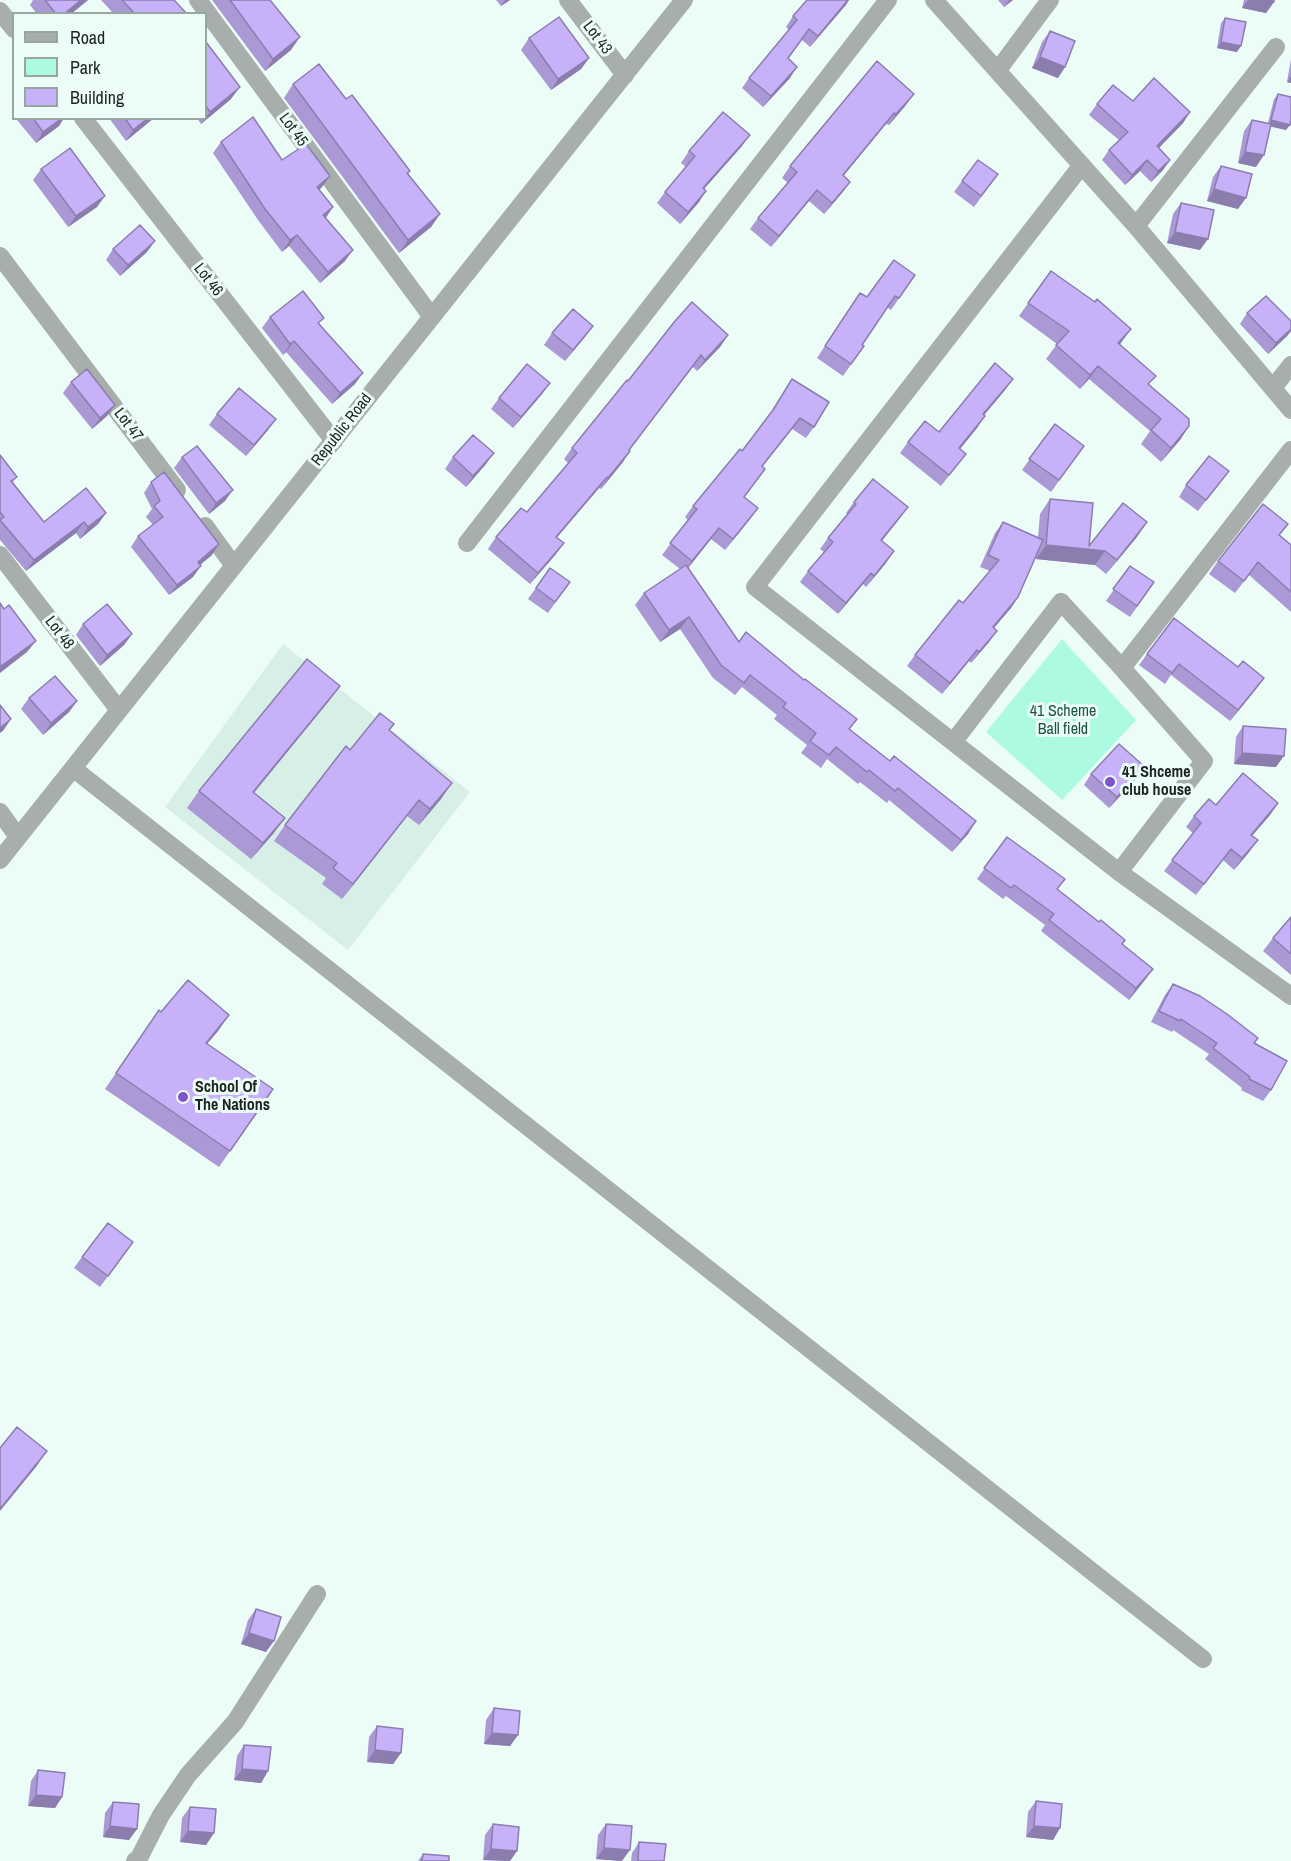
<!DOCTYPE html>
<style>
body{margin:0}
#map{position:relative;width:1291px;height:1861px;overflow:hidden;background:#ecfdf7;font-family:"Archivo Narrow",sans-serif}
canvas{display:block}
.legend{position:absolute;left:12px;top:12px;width:195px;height:108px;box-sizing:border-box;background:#ecfdf7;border:2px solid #99a5a1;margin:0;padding:8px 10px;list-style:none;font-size:18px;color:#1c2220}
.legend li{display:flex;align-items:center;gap:12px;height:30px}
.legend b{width:30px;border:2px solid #99a5a1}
</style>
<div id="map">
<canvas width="1291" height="1861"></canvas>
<ul class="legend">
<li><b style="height:8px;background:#a7aeab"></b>Road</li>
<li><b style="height:16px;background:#adfae2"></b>Park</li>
<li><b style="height:16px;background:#c7b2f9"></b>Building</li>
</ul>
</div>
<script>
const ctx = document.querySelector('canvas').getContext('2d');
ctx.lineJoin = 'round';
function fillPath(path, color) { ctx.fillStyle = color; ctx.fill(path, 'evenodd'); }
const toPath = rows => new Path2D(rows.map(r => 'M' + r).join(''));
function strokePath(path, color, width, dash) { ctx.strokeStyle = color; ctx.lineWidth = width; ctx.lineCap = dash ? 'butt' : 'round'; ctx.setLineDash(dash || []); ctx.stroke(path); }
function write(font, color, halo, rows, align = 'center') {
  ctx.font = font + ' "Archivo Narrow",sans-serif'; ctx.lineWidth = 6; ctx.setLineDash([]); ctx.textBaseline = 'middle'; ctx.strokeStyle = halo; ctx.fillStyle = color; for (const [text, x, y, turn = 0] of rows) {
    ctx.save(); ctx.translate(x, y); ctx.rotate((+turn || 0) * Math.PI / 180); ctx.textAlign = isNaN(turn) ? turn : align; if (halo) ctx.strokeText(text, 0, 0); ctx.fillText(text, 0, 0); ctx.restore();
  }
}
const built = toPath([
 [283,644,470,792,348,950,165,807]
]);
const green = toPath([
 [1062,639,1136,720,1062,800,986,732]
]);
const minor = toPath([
 [198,0,432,317],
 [568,0,625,75],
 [934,0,1136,226,1291,410],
 [0,11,14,29],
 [998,70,1050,0],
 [83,118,334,441],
 [1082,165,755,587,1119,872,1291,996],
 [1136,226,1276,47],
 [0,256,177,490],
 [1273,388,1291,365],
 [205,526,234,566],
 [467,543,888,0],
 [0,555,119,710],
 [1122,668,1291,450],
 [954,741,1061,602,1122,668,1204,761,1119,872],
 [74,769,1203,1659],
 [0,812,18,837],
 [0,860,684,0],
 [135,1861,139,1858,161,1815,188,1775,235,1722,317,1594]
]);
const wall = toPath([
 [33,0,88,0,71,14,37,14,30,5],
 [101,0,174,0,187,14,114,14],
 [212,0,270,0,291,50,265,71],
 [496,0,510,0,501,6],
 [807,0,849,0,810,47,802,40,788,59,790,78,763,107,742,88,749,78,789,30,786,27,793,16],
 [998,0,1013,0,1004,7],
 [1244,0,1274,0,1274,2,1266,13,1242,8],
 [1225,18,1237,52,1217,48,1221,23],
 [1050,31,1065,67,1058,78,1032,68,1042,42],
 [529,38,589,58,581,69,551,90,521,50],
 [206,42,231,99,201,124,197,118,206,118],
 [1291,59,1291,83,1287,82],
 [293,84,346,99,410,171,408,175,440,214,431,227,399,253,284,98],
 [1278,94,1286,130,1270,126,1256,167,1238,163,1244,131,1252,120,1268,123,1274,99],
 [1133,101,1190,112,1183,123,1159,148,1170,160,1163,170,1151,182,1140,171,1125,185,1102,160,1109,150,1119,140,1089,115,1097,104],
 [906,105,889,125,886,124,843,176,850,182,842,193,824,214,809,201,771,247,750,229,758,218,788,183,782,178,790,166],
 [18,118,64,118,59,126,36,143,17,120],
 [109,118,154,118,126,141],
 [221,142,282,160,322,187,319,190,333,207,326,218,345,261,320,283,289,246,282,252,258,220,213,153],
 [742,146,704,189,699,202,680,224,657,203,665,192,686,167,681,163,689,151],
 [1221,166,1238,209,1207,201,1213,177],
 [41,169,97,207,68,227,33,180],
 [998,174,974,207,954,192,962,181],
 [1181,203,1200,250,1167,243,1173,214],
 [113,249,147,252,120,276,106,260],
 [1051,271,1120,345,1149,385,1189,426,1180,440,1161,462,1141,444,1150,431,1089,379,1080,389,1046,359,1057,344,1019,316],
 [915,275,891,310,887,307,862,345,864,346,843,376,817,358,860,293,867,297],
 [1247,313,1291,321,1291,331,1287,336,1268,354,1240,324],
 [270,317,320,324,355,384,332,404,286,352,283,355,262,328],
 [593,326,565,361,544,345,552,333],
 [728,335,720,347,697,371,693,367,629,450,623,462,601,489,599,488,557,537,556,554,530,584,488,549,496,537,527,512,568,463,564,459,572,448,628,381],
 [792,379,814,427,806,438,792,429,762,467,765,469,744,497,750,519,725,550,711,539,688,568,739,642,890,761,976,821,968,834,952,852,889,800,887,803,860,782,858,784,827,759,821,768,801,753,807,745,774,719,777,715,742,687,735,695,713,678,680,629,660,642,635,605,644,593,680,569,662,555,688,520,685,517,693,506,742,451,769,415],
 [71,382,107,416,92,429,63,393],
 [550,383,542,394,513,428,491,409,499,398],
 [1005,390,984,415,977,428,960,449,966,454,941,486,900,453,908,442,939,432],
 [217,414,268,430,246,456,209,425],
 [1055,424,1084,446,1051,492,1022,470],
 [0,455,17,477,13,482,44,522,106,513,98,524,80,539,76,533,26,571,0,540],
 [182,457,225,501,209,514,174,468],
 [453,457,486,464,466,487,445,469],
 [1229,471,1198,511,1179,497,1186,485],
 [151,482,212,555,200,565,193,577,169,595,131,547,138,536,153,525,146,517,152,509,144,493],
 [1050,499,1089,546,1137,537,1106,574,1095,565,1036,559,1036,556,1018,597,1011,608,994,628,989,642,971,663,969,661,942,694,907,666,915,655,963,603,990,571,980,567,995,533,1003,522,1038,537,1040,514],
 [854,502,900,518,882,541,886,563,866,587,863,584,838,614,800,582,808,571,824,552,820,549,828,538,847,514,846,513],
 [1280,535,1291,545,1291,612,1249,575,1235,593,1209,574,1218,561],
 [1130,566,1154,582,1130,617,1106,601],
 [550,568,570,582,548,613,528,599],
 [83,624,132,634,124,645,100,666,76,635],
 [1147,654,1256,689,1230,721,1171,675,1165,684,1139,665],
 [340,686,328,702,254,793,285,818,273,834,251,859,187,808,199,791],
 [29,698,77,701,69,712,43,735,21,709],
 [394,724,389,730,441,799,419,825,407,816,342,899,322,884,326,878,274,841,285,825,350,750],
 [1243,726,1276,767,1234,764,1236,737],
 [1091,774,1137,778,1109,808,1084,785],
 [1278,803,1270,815,1252,836,1250,851,1234,870,1223,860,1196,895,1164,871,1193,833,1186,827,1194,816,1216,805],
 [1007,837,1065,879,1057,889,1099,922,1125,940,1122,945,1153,969,1129,1000,1041,931,1045,925,1006,896,1003,899,977,879],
 [1291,917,1291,975,1263,951,1273,938],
 [1173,984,1254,1043,1271,1090,1263,1101,1241,1090,1242,1088,1205,1059,1209,1054,1173,1030,1172,1032,1151,1022,1165,995],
 [159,1010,161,1012,229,1015,218,1031,207,1044,273,1089,219,1167,105,1089],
 [133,1242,100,1287,74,1268,82,1257],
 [256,1609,266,1652,241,1644,248,1620],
 [494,1708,518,1735,510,1746,484,1744,486,1720],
 [377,1726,401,1753,393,1764,367,1762,369,1737],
 [244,1745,268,1771,261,1783,234,1780,237,1756],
 [38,1770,62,1797,55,1808,28,1806,31,1781],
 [1036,1801,1060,1828,1053,1840,1026,1837,1028,1812],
 [113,1802,137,1829,129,1840,103,1837,105,1813],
 [190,1807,214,1833,206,1845,180,1842,182,1818],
 [493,1824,517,1851,510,1861,483,1860,485,1835],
 [606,1824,622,1861,596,1859,598,1835],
 [639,1842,664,1861,631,1861,632,1853],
 [423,1854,449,1861,418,1861]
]);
const shadedWall = toPath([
 [81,0,88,0,71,14,64,14],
 [505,0,510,0,501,6],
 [848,0,849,0,846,5,810,47,818,36],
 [1009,0,1013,0,1004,7],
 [1248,0,1264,0,1274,2,1266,13,1242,8],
 [300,37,291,50,265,71,273,59],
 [1221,42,1241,46,1237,52,1217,48],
 [1040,57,1065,67,1058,78,1032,68],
 [589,58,581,69,551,90,558,79],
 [797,67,790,78,763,107,771,96],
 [1291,76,1291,83,1287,82],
 [240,87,231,99,201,124,210,112],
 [914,94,906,105,889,125,896,114],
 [1190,112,1183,123,1150,157,1157,146],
 [894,113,886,124,835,186,843,175],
 [62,118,64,118,59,126,36,143,43,132],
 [148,118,154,118,126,141,133,130],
 [1271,120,1290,125,1286,130,1268,126],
 [750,135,742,146,695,199,703,188],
 [1245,152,1264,155,1256,167,1238,163],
 [1147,160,1140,171,1125,185,1132,175],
 [1170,160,1163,170,1151,182,1158,171],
 [330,176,322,187,309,198,317,187],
 [850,182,842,193,824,214,832,203],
 [1214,189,1246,198,1238,209,1207,201],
 [817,190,809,201,771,247,779,236],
 [706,191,699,202,680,224,688,212],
 [105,196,97,207,68,227,76,216],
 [333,207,325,218,323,215],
 [440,214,431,227,399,253,408,240],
 [1175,232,1208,239,1200,250,1167,243],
 [297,235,289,246,282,252,290,240],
 [155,241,147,252,120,276,128,265],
 [353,250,345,261,320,283,328,272],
 [593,326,585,337,565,361,573,350],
 [1131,329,1121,343,1109,357,1118,343],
 [1291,329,1291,331,1287,336,1268,354,1276,343],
 [728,335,720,347,697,371,705,360],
 [294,341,286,352,283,355,290,344],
 [1098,366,1089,379,1080,389,1090,375],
 [363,373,355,384,332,404,340,393],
 [1013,379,1005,390,975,426,983,414],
 [550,383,542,394,513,428,521,417],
 [115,405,107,416,92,429,100,418],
 [985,416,977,428,951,460,959,448],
 [800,418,792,429,754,477,762,466],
 [276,419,268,430,246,456,254,445],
 [1189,426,1180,440,1161,462,1171,448],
 [630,451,623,462,601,489,608,478],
 [494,453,486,464,466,487,473,476],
 [607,477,599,488,548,548,556,537],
 [233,490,225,501,209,514,216,503],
 [908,507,900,518,873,551,881,540],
 [758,508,750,519,725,550,733,539],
 [106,513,98,524,80,539,88,527],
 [84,522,76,533,26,571,34,560],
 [1147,522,1137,537,1106,574,1117,560],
 [719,528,711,539,685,572,692,561],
 [564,543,556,554,530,584,538,573],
 [219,544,212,555,190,573,198,562],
 [1046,545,1105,551,1095,565,1036,559],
 [894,551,886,563,866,587,874,576],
 [201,566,193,577,169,595,177,585],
 [871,573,863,584,838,614,846,603],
 [1018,597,1011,608,985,638,993,627],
 [689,617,680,629,660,642,669,630],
 [997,631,989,642,971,663,979,652],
 [132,634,124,645,100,666,107,655],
 [36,641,27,652,0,673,0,667],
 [977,650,969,661,942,694,950,683],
 [1264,678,1256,689,1230,721,1238,710],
 [340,686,328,702,241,808,253,792],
 [77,701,69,712,43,735,51,723],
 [11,719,3,731,0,733,0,728],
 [1242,753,1284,756,1276,767,1234,764],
 [1145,767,1137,778,1109,808,1117,797],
 [452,783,441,799,419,825,430,809],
 [419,800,407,816,342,899,353,884],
 [1278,803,1270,815,1243,846,1251,835],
 [285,818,273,834,251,859,263,843],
 [976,821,968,834,952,852,961,840],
 [1258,840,1250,851,1234,870,1242,858],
 [1153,969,1145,980,1129,1000,1136,988],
 [229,1015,218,1031,194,1059,206,1043],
 [47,1451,36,1467,0,1511,0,1509],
 [249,1633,274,1641,266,1652,241,1644],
 [492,1733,518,1735,510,1746,484,1744],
 [375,1750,401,1753,393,1764,367,1762],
 [242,1769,268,1771,261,1783,234,1780],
 [36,1795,62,1797,55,1808,28,1806],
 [110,1826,137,1829,129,1840,103,1837],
 [1034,1826,1060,1828,1053,1840,1026,1837],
 [188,1831,214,1833,206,1845,180,1842],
 [604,1848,630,1850,622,1861,596,1859],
 [491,1849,517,1851,510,1861,483,1860]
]);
const building = toPath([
 [45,0,81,0,64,14,56,14,45,0],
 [122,0,174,0,187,14,135,14,122,0],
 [230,0,270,0,300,37,273,59,230,0],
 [807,0,848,0,818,36,809,29,788,58,797,67,771,96,749,78,797,20,793,16,807,0],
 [1264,0,1274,0,1274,2,1264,0],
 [559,17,589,58,558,79,529,38,559,17],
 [1225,18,1246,22,1241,46,1221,42,1225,18],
 [1050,31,1075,41,1065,67,1040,57,1050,31],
 [206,42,240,87,210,112,206,106,206,42],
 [877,61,914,94,896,114,894,113,843,175,850,182,832,203,817,190,779,236,758,218,797,172,790,166,877,61],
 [319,64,346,99,352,95,410,171,407,173,440,214,408,240,293,84,319,64],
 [1154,78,1190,112,1157,146,1170,160,1158,171,1147,160,1132,175,1109,150,1128,132,1097,104,1113,85,1133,101,1154,78],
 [1278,94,1291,97,1291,120,1290,125,1271,120,1278,94],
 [723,112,750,135,703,188,706,191,688,212,665,192,695,156,689,151,723,112],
 [253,117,282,160,306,144,330,176,317,187,333,207,323,215,353,250,328,272,297,235,290,240,265,209,221,142,253,117],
 [33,118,62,118,43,132,33,118],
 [125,118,148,118,133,130,125,118],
 [1252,120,1271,124,1264,155,1245,152,1252,120],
 [70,148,105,196,76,216,41,169,70,148],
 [978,160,998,174,981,196,962,181,978,160],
 [1221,166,1252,174,1246,198,1214,189,1221,166],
 [1181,203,1214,210,1208,239,1175,232,1181,203],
 [140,225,155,241,128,265,113,249,140,225],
 [894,260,915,275,899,298,895,296,862,345,864,346,851,364,825,346,860,293,867,297,894,260],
 [1051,271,1095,302,1097,299,1131,329,1118,343,1156,376,1148,384,1189,419,1189,426,1171,448,1151,430,1161,419,1098,366,1090,375,1056,345,1069,331,1028,303,1051,271],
 [303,291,324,318,318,323,363,373,340,393,294,341,290,344,270,317,303,291],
 [1266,296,1291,321,1291,329,1276,343,1247,313,1266,296],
 [692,302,728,335,705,360,701,355,629,450,630,451,608,478,607,477,556,537,564,543,538,573,496,537,521,508,527,512,577,453,572,448,627,380,628,381,675,321,692,302],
 [573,309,593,326,573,350,552,333,573,309],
 [995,363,1013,379,983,414,985,416,959,448,966,454,949,475,908,442,925,421,939,432,995,363],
 [527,364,550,383,521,417,499,398,527,364],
 [87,369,115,405,100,418,71,382,87,369],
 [792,379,829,402,814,427,800,418,762,466,765,469,744,497,758,508,733,539,719,528,692,561,670,543,697,509,693,506,740,449,742,451,773,410,792,379],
 [239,388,276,419,254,445,217,414,239,388],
 [1055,424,1084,446,1059,480,1029,459,1055,424],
 [473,435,494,453,473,476,453,457,473,435],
 [197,446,233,490,216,503,182,457,197,446],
 [0,455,17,477,11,481,44,522,86,488,106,513,88,527,84,522,34,560,0,520,4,517,0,512,0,455],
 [1209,456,1229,471,1206,500,1186,485,1209,456],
 [164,472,219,544,198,562,201,566,177,585,138,536,163,517,154,506,160,501,151,482,164,472],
 [873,479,908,507,881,540,894,551,874,576,871,573,846,603,808,571,833,542,828,538,856,504,854,502,873,479],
 [1050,499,1093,503,1089,546,1123,503,1147,522,1117,560,1105,551,1046,545,1050,499],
 [1263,504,1288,524,1279,535,1291,545,1291,592,1258,562,1244,581,1218,561,1263,504],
 [1003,522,1043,540,1018,597,993,627,997,631,979,652,977,650,950,683,915,655,959,600,963,603,999,560,988,555,1003,522],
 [686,565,739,642,746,632,804,680,805,679,857,719,849,729,890,761,894,756,976,821,961,840,898,788,895,791,869,770,867,772,836,747,829,755,810,741,816,733,783,707,786,703,750,675,744,683,721,665,689,617,669,630,644,593,686,565],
 [1130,566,1154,582,1137,606,1113,589,1130,566],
 [550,568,570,582,555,602,536,588,550,568],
 [0,603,4,609,9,605,36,641,0,667,0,603],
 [107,604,132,634,107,655,83,624,107,604],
 [1174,618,1238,667,1243,661,1264,678,1238,710,1179,664,1172,673,1147,654,1174,618],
 [307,659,340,686,253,792,285,818,263,843,199,791,307,659],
 [55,676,77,701,51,723,29,698,55,676],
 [0,705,11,719,0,728,0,705],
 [380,713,394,724,389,730,452,783,430,809,419,800,353,884,333,868,337,863,285,825,346,746,350,750,380,713],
 [1243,726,1286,729,1284,756,1242,753,1243,726],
 [1119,744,1145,767,1117,797,1091,774,1119,744],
 [1243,773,1278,803,1251,835,1258,840,1242,858,1231,849,1204,884,1172,860,1201,823,1194,816,1209,799,1216,805,1243,773],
 [1007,837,1065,879,1057,889,1099,922,1101,920,1125,940,1122,944,1153,969,1136,988,1049,920,1054,914,1014,885,1011,888,984,868,1007,837],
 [1291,917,1291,954,1273,938,1291,917],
 [188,980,229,1015,206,1043,273,1089,230,1151,116,1073,159,1010,161,1012,188,980],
 [1173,984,1200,996,1227,1014,1258,1038,1254,1043,1287,1061,1271,1090,1249,1079,1250,1077,1213,1048,1217,1043,1181,1019,1180,1021,1159,1011,1173,984],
 [108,1223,133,1242,108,1276,82,1257,108,1223],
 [17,1427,47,1451,0,1509,0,1448,17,1427],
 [256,1609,281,1617,274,1641,249,1633,256,1609],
 [494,1708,520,1711,518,1735,492,1733,494,1708],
 [377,1726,403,1729,401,1753,375,1750,377,1726],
 [244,1745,271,1747,268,1771,242,1769,244,1745],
 [38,1770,65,1773,62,1797,36,1795,38,1770],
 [1036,1801,1062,1804,1060,1828,1034,1826,1036,1801],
 [113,1802,139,1804,137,1829,110,1826,113,1802],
 [190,1807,216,1809,214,1833,188,1831,190,1807],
 [493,1824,519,1827,517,1851,491,1849,493,1824],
 [606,1824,632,1826,630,1850,604,1848,606,1824],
 [639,1842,666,1844,664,1861,638,1861,639,1842],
 [423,1854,449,1856,449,1861,422,1861,423,1854]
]);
const markers = [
 [1110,782,6,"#8052cb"],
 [183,1097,6,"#8052cb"]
];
const streetNames = [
 ["Lot 43",597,38,53],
 ["Lot 45",293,130,54],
 ["Lot 46",208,280,52],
 ["Lot 47",128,425,53],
 ["Republic Road",342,430,-52],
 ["Lot 48",59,633,53]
];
const parkNames = [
 ["41 Scheme",1063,712],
 ["Ball field",1063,730]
];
const poiNames = [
 ["41 Shceme",1122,773],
 ["club house",1122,791],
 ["School Of",195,1088],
 ["The Nations",195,1106]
];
fillPath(built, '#d7efe7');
fillPath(green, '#adfae2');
strokePath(minor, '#a7aeab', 18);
fillPath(wall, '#ab99d6');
fillPath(shadedWall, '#8b7dae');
fillPath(building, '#c7b2f9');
strokePath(building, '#8b7dae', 1.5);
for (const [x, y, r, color] of markers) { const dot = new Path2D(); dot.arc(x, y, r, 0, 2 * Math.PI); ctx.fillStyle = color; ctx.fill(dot); strokePath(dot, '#ecfdf7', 2); }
write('16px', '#1c2220', '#ecfdf7', streetNames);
write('16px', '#1c5344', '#ecfdf7', parkNames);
write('bold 16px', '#1c2220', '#ecfdf7', poiNames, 'left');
</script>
